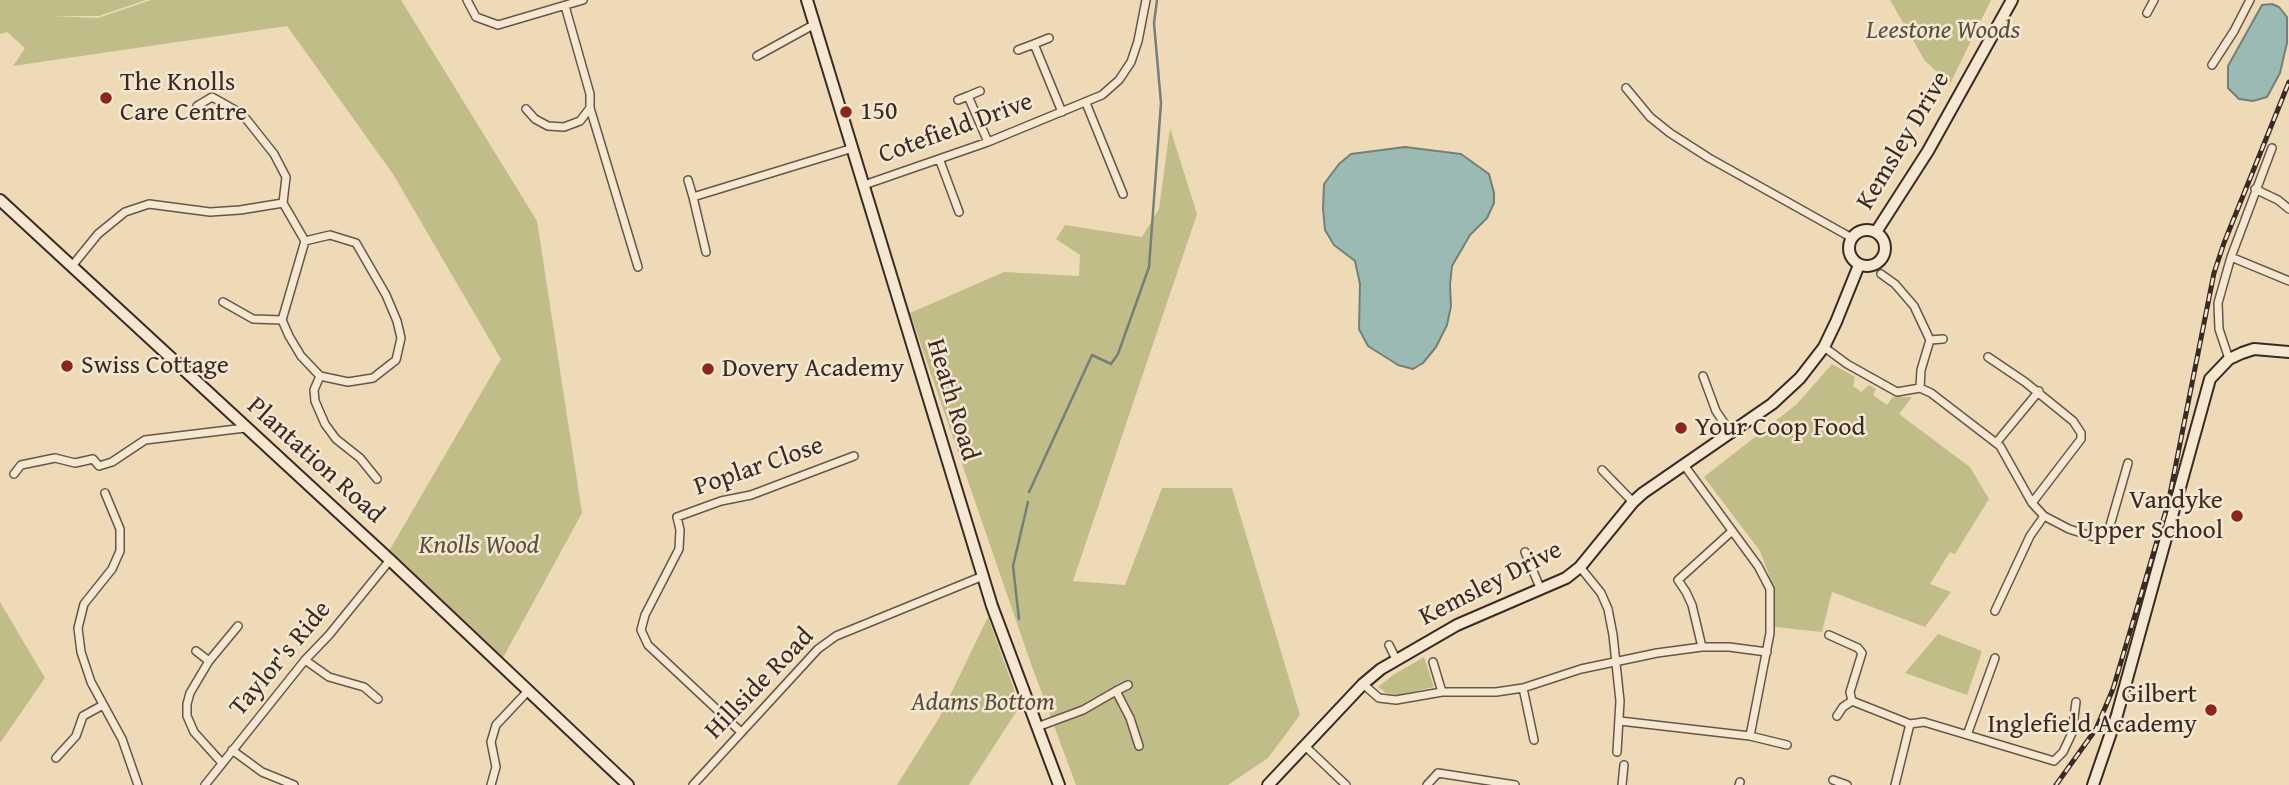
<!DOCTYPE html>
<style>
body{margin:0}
canvas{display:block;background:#efdab7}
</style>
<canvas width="2289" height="785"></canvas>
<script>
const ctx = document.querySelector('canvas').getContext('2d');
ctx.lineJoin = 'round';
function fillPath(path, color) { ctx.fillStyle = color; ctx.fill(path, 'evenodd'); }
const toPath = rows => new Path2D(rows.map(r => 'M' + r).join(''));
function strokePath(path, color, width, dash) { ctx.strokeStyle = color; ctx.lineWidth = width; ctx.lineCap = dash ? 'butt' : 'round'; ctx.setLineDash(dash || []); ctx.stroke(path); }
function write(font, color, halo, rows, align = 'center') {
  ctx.font = font + ' "Gentium Book Plus",serif'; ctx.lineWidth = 5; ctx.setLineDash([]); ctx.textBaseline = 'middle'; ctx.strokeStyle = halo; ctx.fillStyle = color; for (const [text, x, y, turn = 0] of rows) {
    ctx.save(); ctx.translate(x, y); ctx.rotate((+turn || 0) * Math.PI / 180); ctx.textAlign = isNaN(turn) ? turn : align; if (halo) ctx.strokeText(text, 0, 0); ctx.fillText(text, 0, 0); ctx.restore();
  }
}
const green = toPath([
 [0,0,146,0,99,16,52,16,98,18,151,0,401,0,537,221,582,513,499,665,382,563,501,359,393,174,287,26,13,66,25,48,7,32,0,34],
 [1890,0,1991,0,1949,86,1943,77,1925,61],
 [1170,128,1197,214,1073,581,1125,585,1162,488,1232,488,1300,715,1268,758,1228,785,1076,785,1031,664,910,313,1004,272,1079,276,1080,255,1056,239,1065,225,1142,237,1159,209],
 [1832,364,1855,377,1853,386,1861,392,1869,385,1876,389,1873,395,1887,405,1893,397,1912,397,1899,414,1970,467,1989,499,1955,554,1950,552,1930,584,1951,592,1925,627,1832,592,1822,632,1775,627,1774,589,1760,551,1704,477,1797,404],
 [0,602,45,678,0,743],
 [988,617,1020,706,969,785,897,785,939,718],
 [1938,634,1982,651,1967,695,1905,673],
 [1424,657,1434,687,1398,695,1386,693,1378,687,1393,675]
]);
const water = toPath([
 [2272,4,2279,7,2287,17,2287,43,2280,73,2267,97,2253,101,2239,99,2228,88,2228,66,2262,5,2272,4],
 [1405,147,1461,154,1489,174,1494,193,1494,203,1487,218,1470,235,1452,266,1450,285,1451,306,1447,325,1436,347,1423,363,1413,369,1398,365,1368,346,1359,329,1360,284,1355,261,1334,245,1325,230,1323,209,1324,184,1339,164,1351,154,1405,147]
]);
const stream = toPath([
 [1029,492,1092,355,1111,364,1118,354,1149,267,1161,103,1154,23,1157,0],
 [1019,619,1013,566,1028,502]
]);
const street = toPath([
 [467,0,476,17,498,25,583,0],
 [2147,13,2154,0],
 [1034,44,1049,38],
 [1018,50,1034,44,1062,112],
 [757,56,815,24],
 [2212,65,2234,31,2250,0],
 [1626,88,1650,117,1670,133,1709,158,1852,238],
 [968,96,980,91],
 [958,100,968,96,988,142],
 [1086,103,1123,194],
 [197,106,212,97,237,111,247,120,274,154,286,177,283,203],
 [590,108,638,267],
 [526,109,535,119,548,126,564,127,580,121,590,108,590,94,565,6],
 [940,161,959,212],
 [688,180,693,197],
 [864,185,988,142,1102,95,1119,80,1131,62,1138,41,1146,0],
 [2255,189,2278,200,2289,209],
 [706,252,693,197,853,148],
 [2231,257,2289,281],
 [72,266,98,234,125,212,149,204,210,212,240,210,283,203,305,241,330,235,356,243,386,295,397,321,401,338,396,360,373,378,348,382,320,376,301,356,289,336,282,320,305,241],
 [1881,274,1895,284,1914,306,1930,340],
 [223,302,253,319,282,320],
 [1824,347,1847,364,1897,392,1920,388,1931,393,2000,446,2032,503,2044,516,2069,529,2094,537,2102,535,2109,529,2128,463],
 [1988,357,2025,382,2073,421,2081,433,2081,439,2032,503],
 [2229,359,2219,329,2218,303,2231,257,2272,148],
 [320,376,314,390,315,401,325,424,336,439,360,458,377,479],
 [1703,376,1716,411,1731,433],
 [1920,388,1921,370,1930,340,1943,339],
 [1996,443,2039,391],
 [1684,465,1758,566,1770,589,1770,633,1750,736],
 [1602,470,1633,502],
 [14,474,21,465,55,458,75,463,93,459,99,466,112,462,145,440,245,428],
 [105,493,120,529,120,551,112,569,84,604,78,628,81,652,91,682,122,739,138,785],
 [1525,552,1541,590],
 [1580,567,1601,593,1608,609,1613,635,1620,701,1617,752],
 [1995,611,2030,536,2044,516],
 [1829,635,1858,648,1862,653,1850,692,1852,701,1910,724,1924,722,2054,761,2063,752,2072,733,2076,702],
 [1389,645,1396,659],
 [1702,647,1692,605,1686,592,1678,580,1731,532],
 [196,651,209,661],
 [305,660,329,677,364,687,378,699],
 [1433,662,1442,692],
 [1363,684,1379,698,1396,700,1442,692,1496,692,1523,688,1581,669,1657,653,1702,647,1729,647,1767,652],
 [1523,688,1534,740],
 [1116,691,1128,685],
 [1837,716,1843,707,1852,701],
 [1620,721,1750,736,1787,745],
 [1037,727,1083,710,1116,691,1130,718,1139,746],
 [741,732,648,645,641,630,645,615,679,549,680,530,677,517,721,501,751,495,854,456],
 [1967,735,1995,658],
 [1305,746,1346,785],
 [232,750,262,772,294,785],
 [56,758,76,736,83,716,103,705],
 [222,763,194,732,187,716,187,704,190,693,209,661,238,626],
 [1833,780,1847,785],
 [205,785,305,660,329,635,390,560],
 [491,785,496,767,491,742,496,725,528,691],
 [693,785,818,649,836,636,983,576],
 [1427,785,1438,773,1515,785],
 [1622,785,1624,765],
 [1739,785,1740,782],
 [1895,785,1910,724]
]);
const secondary = toPath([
 [807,0,992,606,1059,785],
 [0,200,390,560,628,785],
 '1849 248a18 18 0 1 1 36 0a18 18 0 1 1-36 0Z',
 [1876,232,1928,151,2012,0],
 [1268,785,1363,684,1381,669,1457,625,1566,578,1580,567,1633,502,1643,493,1772,404,1800,378,1824,347,1836,322,1859,265],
 [2093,785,2117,715,2210,379,2229,359,2242,353,2254,349,2289,352]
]);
const rail = toPath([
 [2056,785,2096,729,2113,689,2168,504,2214,273,2224,243,2289,82]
]);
const markers = [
 [106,98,7,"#8f2418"],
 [846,112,7,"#8f2418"],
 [67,366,7,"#8f2418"],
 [708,369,7,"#8f2418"],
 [1681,428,7,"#8f2418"],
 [2237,516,7,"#8f2418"],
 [2211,710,7,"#8f2418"]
];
const parkNames = [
 ["Leestone Woods",1943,31],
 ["Knolls Wood",479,546],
 ["Adams Bottom",983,703]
];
const poiNames = [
 ["The Knolls",120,83],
 ["Care Centre",120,113],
 ["150",860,112],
 ["Swiss Cottage",81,366],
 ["Dovery Academy",722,369],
 ["Your Coop Food",1695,428],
 ["Vandyke",2223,501,"right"],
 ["Upper School",2223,531,"right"],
 ["Gilbert",2197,695,"right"],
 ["Inglefield Academy",2197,725,"right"]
];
const streetNames = [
 ["Cotefield Drive",956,129,-20],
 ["Kemsley Drive",1904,141,-59],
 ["Heath Road",952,400,73],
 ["Plantation Road",315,461,42],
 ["Poplar Close",759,467,-19],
 ["Kemsley Drive",1491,584,-27],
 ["Taylor's Ride",281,659,-50],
 ["Hillside Road",760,684,-46]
];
fillPath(green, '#c1bd89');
fillPath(water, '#9abab3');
strokePath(water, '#73807a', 2);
strokePath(stream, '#73807a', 2.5);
strokePath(street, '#66564a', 10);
strokePath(secondary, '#392a25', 14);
strokePath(street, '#f5e7d0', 7);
strokePath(secondary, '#f5e7d0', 10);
strokePath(rail, '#392a25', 5);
strokePath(rail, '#f5e7d0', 2.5, [8]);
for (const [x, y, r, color] of markers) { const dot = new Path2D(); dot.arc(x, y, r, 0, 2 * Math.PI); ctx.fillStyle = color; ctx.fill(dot); strokePath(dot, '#f5e7d0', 2.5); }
write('italic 26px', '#5b4f3e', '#f5e7d0', parkNames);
write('26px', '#392a25', '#f5e7d0', poiNames, 'left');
write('26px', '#392a25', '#f5e7d0', streetNames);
</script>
